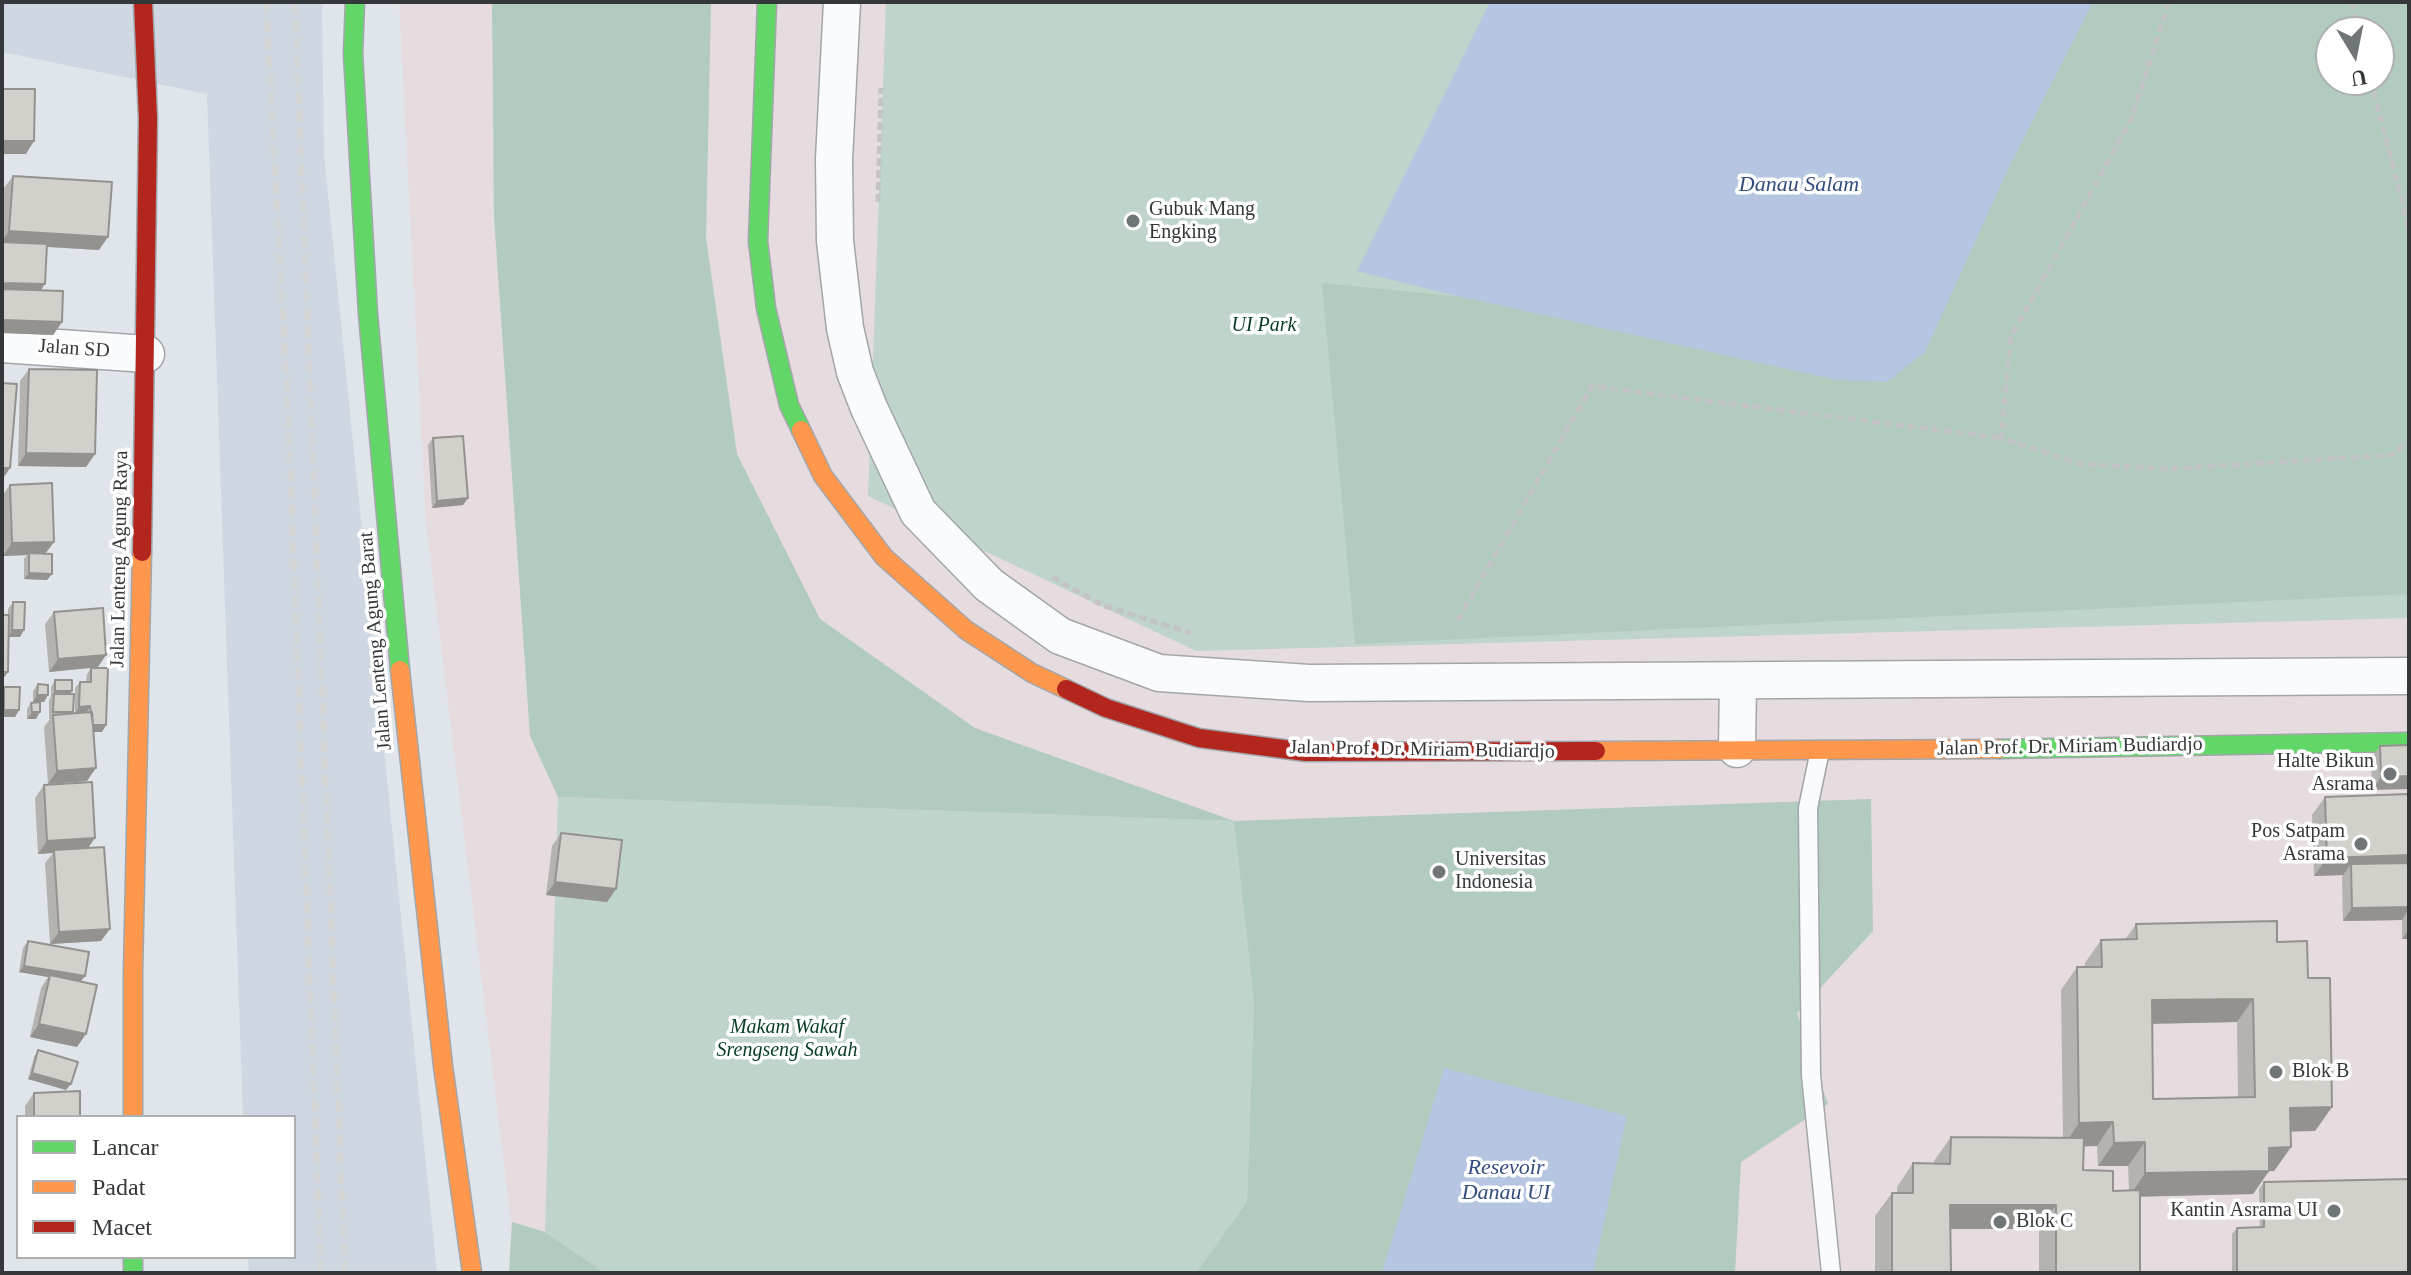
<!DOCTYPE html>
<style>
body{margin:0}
#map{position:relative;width:2411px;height:1275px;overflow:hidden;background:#dfe5ea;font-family:Georgia,serif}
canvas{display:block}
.frame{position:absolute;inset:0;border:4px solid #34383b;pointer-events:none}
.legend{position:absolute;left:16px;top:1115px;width:280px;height:144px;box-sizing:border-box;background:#fff;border:2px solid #aeafb1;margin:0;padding:10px 14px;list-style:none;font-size:24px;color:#34383b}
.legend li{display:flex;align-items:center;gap:16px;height:40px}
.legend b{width:40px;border:2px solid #aeafb1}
.north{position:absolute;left:2315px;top:16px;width:80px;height:80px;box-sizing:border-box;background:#fff;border:2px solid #aeafb1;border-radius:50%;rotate:170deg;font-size:22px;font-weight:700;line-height:32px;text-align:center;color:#34383b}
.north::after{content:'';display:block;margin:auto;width:28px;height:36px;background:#707578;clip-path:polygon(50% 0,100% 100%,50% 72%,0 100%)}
</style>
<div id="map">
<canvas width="2411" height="1275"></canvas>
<div class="frame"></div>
<ul class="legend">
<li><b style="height:10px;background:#63d668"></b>Lancar</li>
<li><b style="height:10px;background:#ff974d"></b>Padat</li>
<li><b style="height:10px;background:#b3261e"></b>Macet</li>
</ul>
<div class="north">U</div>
</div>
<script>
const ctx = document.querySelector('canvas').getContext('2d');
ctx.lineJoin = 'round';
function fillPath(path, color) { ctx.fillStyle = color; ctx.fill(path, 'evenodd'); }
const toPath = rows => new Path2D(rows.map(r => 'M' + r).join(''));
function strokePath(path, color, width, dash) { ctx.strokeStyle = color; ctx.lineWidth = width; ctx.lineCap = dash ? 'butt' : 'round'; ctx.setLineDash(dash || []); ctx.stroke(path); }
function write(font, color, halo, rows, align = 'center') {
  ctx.font = font + ' Georgia,serif'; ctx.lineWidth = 7; ctx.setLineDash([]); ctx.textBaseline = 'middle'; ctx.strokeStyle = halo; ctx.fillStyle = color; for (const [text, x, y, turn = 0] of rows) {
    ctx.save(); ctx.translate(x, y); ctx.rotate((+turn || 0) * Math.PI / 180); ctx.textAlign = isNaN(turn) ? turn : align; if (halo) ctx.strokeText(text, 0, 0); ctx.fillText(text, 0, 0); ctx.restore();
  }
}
const built = toPath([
 [2,2,322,2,324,155,437,1273,249,1273,248,1257,294,1257,294,1117,243,1117,207,94,2,52]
]);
const education = toPath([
 [399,2,2409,2,2409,1273,509,1273,511,1222,426,522],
 [2331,32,2379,32,2379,80,2331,80]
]);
const green = toPath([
 [886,2,2409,2,2409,618,1196,651,868,496],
 [2331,32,2379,32,2379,80,2331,80],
 [558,797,1234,821,1254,1000,1247,1202,1196,1273,605,1273,545,1232]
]);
const forest = toPath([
 [492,2,711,2,706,238,737,454,820,619,975,728,1234,821,1871,799,1873,931,1797,1013,1828,1104,1741,1162,1735,1273,1196,1273,1247,1202,1254,1001,1234,821,558,797,530,736,494,217],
 [2004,2,2409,2,2409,594,1355,644,1322,283,1876,338],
 [2331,32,2379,32,2379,80,2331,80],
 [512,1222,545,1232,605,1273,509,1273]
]);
const water = toPath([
 [1490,2,2093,2,2009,167,1925,352,1887,382,1837,380,1444,293,1357,271],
 [1444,1068,1627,1116,1593,1273,1382,1273]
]);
const path = toPath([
 [2169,2,2131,120,2011,337,2001,438,2081,464,2169,469,2390,455,2409,442],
 [2352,2,2359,32],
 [2371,80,2409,230],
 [878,202,881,88],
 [1052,577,1102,605,1191,633],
 [1458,620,1592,386,2001,438]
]);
const lane = toPath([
 [1820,750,1808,808,1811,1075,1831,1273]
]);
const street = toPath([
 [842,2,834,159,835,241,845,328,855,372,869,408,918,512,989,585,1060,636,1159,673,1309,683,2409,676],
 [2,344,146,354],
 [1737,749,1738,682]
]);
const fast = toPath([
 [355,2,353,54,368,314,400,670],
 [767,2,758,241,766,308,789,405,801,430],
 [1999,749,2409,742],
 [133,1257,133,1273]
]);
const slow = toPath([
 [801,430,823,476,884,557,966,630,1032,673,1066,689],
 [400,670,443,1066,472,1273],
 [1596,751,1999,749],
 [133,1117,133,972,142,552]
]);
const jam = toPath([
 [142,552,148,119,143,2],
 [1066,689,1106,708,1199,738,1306,752,1596,751]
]);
const rail = toPath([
 [266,2,288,411,321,1273],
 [295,2,345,1273]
]);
const wall = toPath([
 [13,176,99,250,47,247,41,290,62,322,53,335,2,333,2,214,4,188],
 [29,369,95,454,86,467,18,466,20,381],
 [433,438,468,498,463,505,432,508,428,445],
 [10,485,54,542,45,553,47,580,24,579,24,559,27,555,3,556,2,496],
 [13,602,20,637,9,637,8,672,2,680,2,615,8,615,8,609],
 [54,612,98,667,93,668,106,725,102,732,93,732,87,781,48,784,44,727,50,719,49,719,49,700,51,697,51,687,55,680,72,691,70,694,72,713,75,713,75,688,80,682,86,682,87,674,91,668,49,672,45,624],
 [38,684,44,702,33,702,33,691],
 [4,687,19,710,15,717,2,717,2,690],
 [31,703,36,719,27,719,27,709],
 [2409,745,2372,790,2371,759,2380,746],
 [44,785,88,848,101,941,50,944,45,863,53,853,38,854,35,798],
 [2409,794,2409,939,2402,939,2402,920,2343,921,2342,877,2343,875,2314,876,2312,815,2325,797],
 [561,833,616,889,607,902,546,895,552,846],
 [2136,924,2277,942,2308,978,2332,1107,2315,1131,2291,1131,2291,1147,2274,1171,2269,1171,2253,1194,2140,1196,2140,1273,2039,1273,2039,1229,1951,1229,1951,1273,1875,1273,1875,1216,1892,1193,1897,1193,1897,1187,1913,1163,1934,1164,1934,1161,1951,1137,2063,1137,2061,990,2077,967,2085,967,2085,963,2101,940,2125,940],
 [2237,1022,2238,1097,2153,1099,2152,1024],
 [2084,1146,2097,1146,2098,1166,2128,1166,2129,1191,2113,1191,2083,1170],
 [28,941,85,976,81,981,77,1047,30,1037,41,988,48,977,19,972,23,948],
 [38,1050,66,1090,28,1079,34,1057],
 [34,1093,80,1117,25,1117,25,1106],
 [2264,1182,2409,1273,2232,1273,2232,1234,2237,1228,2260,1227,2259,1189]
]);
const shadedWall = toPath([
 [2,141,34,141,26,154,2,154],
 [9,231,108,237,99,250,2,244,2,241],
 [2,283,45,284,36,297,2,296],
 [2,320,62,322,53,335,2,333],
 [26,453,95,454,86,467,18,466],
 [2,468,10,468,2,480],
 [468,498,463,505,432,508,437,501],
 [54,542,45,554,29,553,27,555,3,556,12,543],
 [29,573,52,574,47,580,24,579],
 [12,630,24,630,20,637,8,637],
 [106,655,98,667,49,672,58,659],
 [2,672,8,672,2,680],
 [55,691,72,691,67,698,54,694,51,697],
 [37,695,48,695,44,702,33,702],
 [90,706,86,713,75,714,79,707],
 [4,710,19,710,15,717,2,717,2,713],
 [32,712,40,712,36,719,27,719],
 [90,725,106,725,102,732,85,732],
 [96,768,87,781,48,784,57,771],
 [2409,776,2409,789,2372,790,2381,777],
 [95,838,86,851,54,850,53,853,38,854,47,841],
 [2409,855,2409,873,2351,864,2343,875,2314,876,2327,858],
 [555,882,616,889,607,902,546,895],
 [2409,907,2409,909,2402,920,2343,921,2352,908],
 [110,929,101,941,50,944,59,932],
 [2409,930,2409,939,2402,939],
 [24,966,85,976,80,982,50,975,48,977,19,972],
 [2253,999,2237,1022,2135,1024,2152,1000],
 [39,1024,86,1034,77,1047,30,1037],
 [32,1073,71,1084,66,1090,28,1079],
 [2332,1107,2315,1131,2274,1132,2290,1108],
 [2113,1122,2097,1146,2063,1147,2079,1123],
 [2145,1142,2128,1166,2098,1166,2114,1143],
 [2291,1147,2274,1171,2269,1171,2253,1194,2129,1197,2145,1173,2269,1148],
 [1950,1205,2056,1205,2039,1229,1934,1229]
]);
const building = toPath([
 [2,89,35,89,34,141,2,141,2,89],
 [13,176,112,182,108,237,9,231,13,176],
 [2,242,47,244,45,284,2,283,2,242],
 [2,289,63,291,62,322,2,320,2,289],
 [29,369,97,370,95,454,26,453,29,369],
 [2,383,17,384,10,468,2,468,2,383],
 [463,436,468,498,437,501,433,438,463,436],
 [52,483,54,542,12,543,10,485,52,483],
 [29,553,52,554,52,574,29,573,29,553],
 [13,602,25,602,24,630,12,630,13,602],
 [103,608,106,655,58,659,54,612,103,608],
 [2,615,9,615,8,672,2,672,2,615],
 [91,668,108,668,106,725,93,725,90,706,79,707,80,682,91,682,91,668],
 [55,680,72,680,72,691,55,691,55,680],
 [38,684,48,685,48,695,37,695,38,684],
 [4,687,20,687,19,710,4,710,4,687],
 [54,694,74,694,73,712,53,712,54,694],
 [40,702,40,712,32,712,31,703,40,702],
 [92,712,96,768,57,771,53,715,92,712],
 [2409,745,2409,776,2381,777,2380,746,2409,745],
 [92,782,95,838,47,841,44,785,92,782],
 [2409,794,2409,855,2327,858,2325,797,2409,794],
 [561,833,622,840,616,889,555,882,561,833],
 [104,847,110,929,59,932,54,850,104,847],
 [2409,863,2409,907,2352,908,2351,864,2409,863],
 [2277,921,2277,942,2307,941,2308,978,2330,978,2332,1107,2290,1108,2291,1147,2269,1148,2269,1171,2145,1173,2145,1142,2114,1143,2113,1122,2079,1123,2077,967,2102,967,2101,940,2137,939,2136,924,2277,921],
 [2253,999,2255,1097,2153,1099,2152,1000,2253,999],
 [28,941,89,952,85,976,24,966,28,941],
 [50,975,97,985,86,1034,39,1024,50,975],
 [38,1050,78,1062,71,1084,32,1073,38,1050],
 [80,1091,80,1117,34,1117,34,1093,80,1091],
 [1951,1137,2084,1138,2083,1170,2113,1171,2113,1191,2140,1190,2140,1273,2056,1273,2056,1205,1950,1205,1951,1273,1892,1273,1892,1193,1913,1193,1913,1163,1950,1164,1951,1137],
 [2409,1179,2409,1273,2237,1273,2237,1228,2264,1227,2264,1182,2409,1179]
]);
const markers = [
 [1133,221,8,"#707578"],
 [2390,774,8,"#707578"],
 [2361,844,8,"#707578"],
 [1439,872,8,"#707578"],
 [2276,1072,8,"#707578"],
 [2334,1211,8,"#707578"],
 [2000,1222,8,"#707578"]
];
const poiNames = [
 ["Gubuk Mang",1149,210],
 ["Engking",1149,233],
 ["Halte Bikun",2374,762,"right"],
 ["Asrama",2374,785,"right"],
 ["Pos Satpam",2345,832,"right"],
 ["Asrama",2345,855,"right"],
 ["Universitas",1455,860],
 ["Indonesia",1455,883],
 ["Blok B",2292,1072],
 ["Kantin Asrama UI",2318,1211,"right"],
 ["Blok C",2016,1222]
];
const parkNames = [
 ["UI Park",1264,326],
 ["Makam Wakaf",787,1028],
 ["Srengseng Sawah",787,1051]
];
const streetNames = [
 ["Jalan SD",74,349,4],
 ["Jalan Lenteng Agung Raya",120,559,-89],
 ["Jalan Lenteng Agung Barat",376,641,-95],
 ["Jalan Prof. Dr. Miriam Budiardjo",2070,747,-1],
 ["Jalan Prof. Dr. Miriam Budiardjo",1422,750,1]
];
const waterNames = [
 ["Danau Salam",1799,185],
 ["Resevoir",1506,1168],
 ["Danau UI",1506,1193]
];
fillPath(built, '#cfd8e2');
fillPath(education, '#e6dbdf');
fillPath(green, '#bfd4cb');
fillPath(forest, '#b1cbbf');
fillPath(water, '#b6c5e1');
strokePath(lane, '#a2a6aa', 21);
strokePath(street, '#a2a6aa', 39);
strokePath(fast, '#a2a6aa', 21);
strokePath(slow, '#a2a6aa', 21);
strokePath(jam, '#a2a6aa', 21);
strokePath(path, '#c3c4c5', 5, [8, 4]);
strokePath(lane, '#fafbfc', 18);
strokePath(street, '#fafbfc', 36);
strokePath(fast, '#63d668', 18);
strokePath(slow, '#ff974d', 18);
strokePath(jam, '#b3261e', 18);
strokePath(rail, '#d5d7d7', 6, [12, 6]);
fillPath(wall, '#b5b3af');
fillPath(shadedWall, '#93928e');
fillPath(building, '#d2d0cb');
strokePath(building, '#93928e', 2);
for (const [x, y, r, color] of markers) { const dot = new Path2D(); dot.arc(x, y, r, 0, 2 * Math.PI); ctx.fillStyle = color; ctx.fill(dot); strokePath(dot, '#fff', 3); }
write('20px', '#34383b', '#fff', poiNames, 'left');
write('italic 20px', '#063e24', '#fff', parkNames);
write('20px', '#34383b', '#fff', streetNames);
write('italic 22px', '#354c7f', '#fff', waterNames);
</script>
